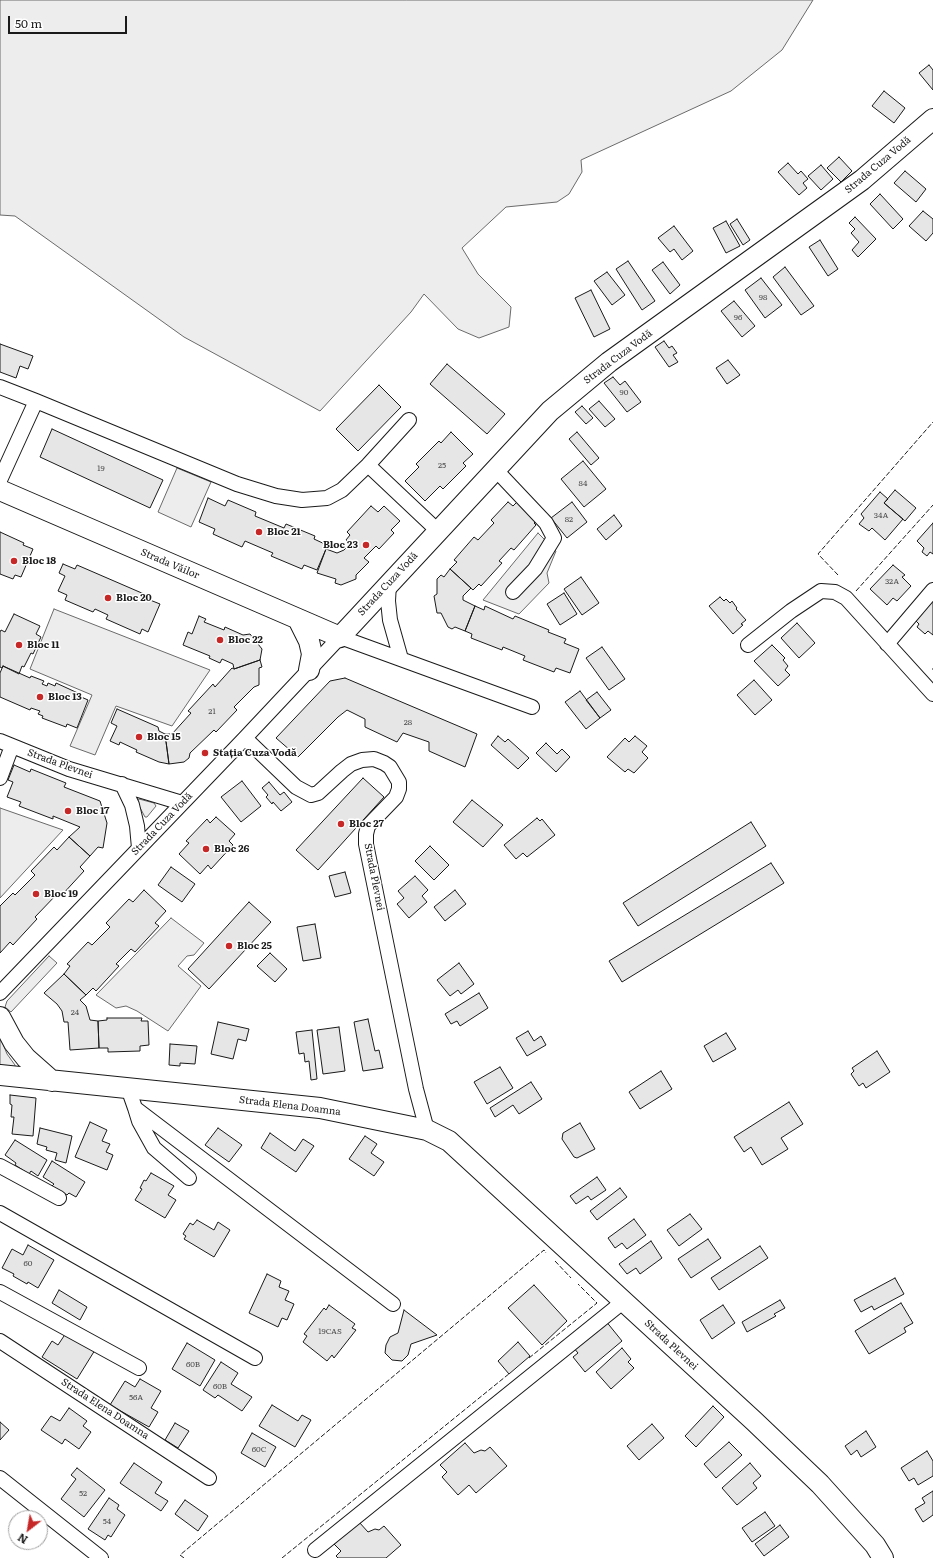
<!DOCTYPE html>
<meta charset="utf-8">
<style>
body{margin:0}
#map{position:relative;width:933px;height:1558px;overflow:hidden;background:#fff;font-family:Literata,serif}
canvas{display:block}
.north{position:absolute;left:8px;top:1510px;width:40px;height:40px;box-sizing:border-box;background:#fff;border:1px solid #a3a3a3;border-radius:50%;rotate:211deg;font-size:11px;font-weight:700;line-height:16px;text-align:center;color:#1a1a1a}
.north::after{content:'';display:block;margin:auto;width:14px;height:18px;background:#c62828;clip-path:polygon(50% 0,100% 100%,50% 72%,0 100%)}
.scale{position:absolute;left:8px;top:16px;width:119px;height:18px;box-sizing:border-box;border:2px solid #1a1a1a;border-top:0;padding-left:5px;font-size:12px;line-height:14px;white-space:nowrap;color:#1a1a1a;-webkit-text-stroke:3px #fff;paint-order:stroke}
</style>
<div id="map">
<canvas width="933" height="1558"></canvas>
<div class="north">N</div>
<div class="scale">50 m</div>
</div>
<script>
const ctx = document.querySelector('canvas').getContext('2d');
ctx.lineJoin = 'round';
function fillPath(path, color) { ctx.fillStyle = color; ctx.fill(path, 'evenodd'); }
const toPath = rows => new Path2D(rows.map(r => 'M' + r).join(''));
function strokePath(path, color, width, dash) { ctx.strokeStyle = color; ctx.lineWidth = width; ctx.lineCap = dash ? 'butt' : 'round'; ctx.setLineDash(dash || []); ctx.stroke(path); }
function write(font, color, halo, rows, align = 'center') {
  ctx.font = font + ' Literata,serif'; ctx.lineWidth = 3; ctx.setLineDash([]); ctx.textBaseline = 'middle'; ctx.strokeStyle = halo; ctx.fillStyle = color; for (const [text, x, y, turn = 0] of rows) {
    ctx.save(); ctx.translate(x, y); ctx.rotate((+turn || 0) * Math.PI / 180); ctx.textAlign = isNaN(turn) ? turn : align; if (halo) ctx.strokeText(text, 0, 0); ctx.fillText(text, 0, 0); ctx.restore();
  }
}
const built = toPath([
 [0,0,813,0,782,50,731,91,581,160,582,172,569,194,557,202,506,207,462,248,478,274,511,307,509,327,479,338,458,329,424,294,411,312,320,411,184,337,15,216,0,215,0,0],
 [177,468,211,482,191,527,158,512,177,468],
 [538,533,556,551,547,573,549,583,519,614,483,600,538,533],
 [54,609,210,670,172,726,116,706,95,755,70,746,92,695,30,669,54,609],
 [139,799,154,803,156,806,147,817,145,817,137,802,139,799],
 [0,808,63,830,0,898,0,808],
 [171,918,204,943,194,955,187,956,178,966,201,986,168,1031,137,1011,126,1006,116,1008,96,995,171,918],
 [49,956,57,963,11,1012,5,1007,7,1001,49,956],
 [0,1033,2,1036,3,1044,7,1054,15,1065,15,1069,0,1069,0,1033]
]);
const building = toPath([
 [929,65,933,70,933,90,919,73,929,65],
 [884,91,905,108,894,123,872,106,884,91],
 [839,157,852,171,841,182,827,168,839,157],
 [788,163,798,174,801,171,808,179,803,183,807,188,799,195,778,172,788,163],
 [821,165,833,179,821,190,808,176,821,165],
 [905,171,926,189,916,202,894,183,905,171],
 [880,194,903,219,893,229,870,204,880,194],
 [923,211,933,219,933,233,926,241,909,226,923,211],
 [855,217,876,239,858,257,852,250,859,242,851,233,855,229,849,223,855,217],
 [737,219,750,240,743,245,730,224,737,219],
 [726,221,740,246,726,253,713,228,726,221],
 [674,226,693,251,682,260,674,249,670,252,658,238,674,226],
 [820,240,838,269,828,276,809,247,820,240],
 [628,261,655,301,642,310,616,269,628,261],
 [663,262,680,285,670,294,652,270,663,262],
 [785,267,814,306,801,315,773,277,785,267],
 [607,272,625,295,612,305,594,281,607,272],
 [761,278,782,305,765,318,745,290,761,278],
 [591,290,610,329,594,337,575,298,591,290],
 [734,301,755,326,742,337,721,311,734,301],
 [664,341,669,348,672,346,677,353,673,355,678,362,669,367,655,347,664,341],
 [0,344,33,356,28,369,20,366,16,378,0,372,0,344],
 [728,360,740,375,727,384,716,368,728,360],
 [447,364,505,414,487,434,430,384,447,364],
 [613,377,620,385,625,381,641,402,627,412,604,383,613,377],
 [379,385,401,407,358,451,336,429,379,385],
 [599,401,615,419,605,427,589,409,599,401],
 [582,406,593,418,586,424,575,412,582,406],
 [52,429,163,480,150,508,40,457,52,429],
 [451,432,473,454,463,463,466,466,443,489,440,486,425,501,405,481,419,467,416,464,439,441,441,443,451,432],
 [577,432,599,458,591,465,569,439,577,432],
 [583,461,606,489,584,507,561,479,583,461],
 [895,490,916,508,905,521,884,503,895,490],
 [880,492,888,499,884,503,903,519,885,540,872,528,869,531,859,524,864,518,861,514,880,492],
 [208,498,225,506,228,500,256,512,255,516,284,528,286,524,315,536,314,539,329,546,326,549,317,570,304,565,302,569,271,556,273,553,245,541,242,547,213,534,215,529,199,522,208,498],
 [508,502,513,506,517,502,537,520,534,523,536,525,514,550,511,548,499,561,502,563,481,586,479,584,473,590,450,569,457,562,454,560,474,537,478,540,494,523,491,520,508,502],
 [572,502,587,522,567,538,551,518,572,502],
 [371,506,378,512,384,506,400,521,391,530,394,533,379,549,376,546,364,558,369,562,356,575,356,579,341,585,335,583,336,579,317,573,326,549,337,553,344,550,350,544,346,540,350,535,347,532,371,506],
 [614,515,622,526,606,540,597,529,614,515],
 [933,523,933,554,930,552,927,556,922,552,924,548,917,541,933,523],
 [0,532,24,543,23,545,33,549,21,577,15,575,13,579,0,574,0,532],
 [63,564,75,569,77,565,151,597,150,600,160,604,148,632,142,629,140,634,106,619,108,615,95,609,93,612,65,600,67,595,58,591,65,576,59,573,63,564],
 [893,565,905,575,902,577,911,586,897,601,893,598,887,605,870,589,893,565],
 [450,569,471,588,463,596,463,600,475,606,465,631,455,627,452,629,448,627,441,613,437,613,434,596,437,594,437,579,441,575,444,577,450,569],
 [581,577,599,603,582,615,564,589,581,577],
 [564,593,577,614,560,625,547,604,564,593],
 [720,597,724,601,726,599,730,603,732,601,737,608,736,609,746,620,741,624,743,625,733,634,709,606,720,597],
 [933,601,933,635,928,631,925,634,917,627,919,624,915,620,933,601],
 [475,606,484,610,485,606,513,619,515,616,549,630,548,632,566,639,564,643,579,649,570,673,556,668,554,672,523,660,525,656,503,647,502,650,471,638,472,634,465,631,475,606],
 [14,614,40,626,36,634,41,637,33,654,31,653,24,667,22,666,19,674,3,666,2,668,0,667,0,632,1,630,5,632,14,614],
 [199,616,206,619,204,622,224,630,225,627,243,635,250,634,262,649,260,660,234,669,233,664,222,659,220,663,209,658,210,656,183,645,188,632,192,634,199,616],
 [797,623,815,643,799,658,781,638,797,623],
 [772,645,785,658,783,660,788,666,785,670,790,675,778,686,754,661,772,645],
 [602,647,625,679,609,690,586,658,602,647],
 [260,660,262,667,259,668,259,685,254,687,234,707,237,710,216,732,214,730,190,753,189,758,184,762,169,764,165,734,172,734,191,713,188,711,213,684,215,687,232,668,234,669,260,660],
 [3,666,30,678,31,676,44,681,42,684,47,686,48,683,55,686,56,683,80,694,79,696,88,700,77,728,67,724,66,727,42,718,43,716,38,714,40,711,31,708,30,710,0,697,0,673,3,666],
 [345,678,477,734,465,767,429,751,429,742,403,733,397,742,365,727,365,719,347,710,338,717,298,757,276,738,330,681,345,678],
 [754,680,772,700,755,715,737,695,754,680],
 [580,691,600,718,586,729,565,702,580,691],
 [597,692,611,710,600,718,586,700,597,692],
 [117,709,158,727,159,731,165,734,169,764,159,762,136,752,137,750,120,742,119,745,110,741,117,726,111,723,117,709],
 [498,736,505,742,508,739,529,758,518,769,491,745,498,736],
 [635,736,647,746,642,752,648,758,634,773,628,769,625,772,607,757,625,738,629,742,635,736],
 [546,743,557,754,562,749,570,757,556,772,536,753,546,743],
 [14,765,30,772,31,769,66,783,64,787,100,801,107,823,103,848,98,847,90,856,69,837,80,827,53,816,53,819,19,806,21,802,7,797,13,782,8,780,14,765],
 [363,778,384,797,318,870,296,850,363,778],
 [242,781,261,806,241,822,221,797,242,781],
 [269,782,280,795,284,792,292,802,281,811,273,802,272,804,266,797,268,795,262,788,269,782],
 [472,800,503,825,483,847,453,822,472,800],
 [216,817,235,834,229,841,233,845,211,869,208,865,200,874,179,854,189,843,186,841,207,819,210,823,216,817],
 [537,818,540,821,542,819,555,835,527,857,523,853,516,859,504,845,537,818],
 [751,822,766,846,638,926,623,903,751,822],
 [69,837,90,856,80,867,84,871,61,896,58,893,35,917,37,919,13,945,10,942,0,953,0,906,13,893,15,895,35,875,31,871,54,847,57,850,69,837],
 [430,846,449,865,434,880,415,861,430,846],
 [771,863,784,883,622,982,609,961,771,863],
 [171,867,195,884,182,902,158,885,171,867],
 [345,872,351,893,335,897,329,876,345,872],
 [415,876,428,890,422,896,427,902,409,918,397,904,404,898,398,891,415,876],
 [144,890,166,911,155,923,159,926,135,952,131,949,116,964,119,966,96,991,93,988,86,995,64,974,70,966,67,964,88,942,92,945,110,927,106,923,129,899,133,902,144,890],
 [455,890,466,904,445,921,434,907,455,890],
 [249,902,271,922,209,989,188,969,249,902],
 [315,924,321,958,303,961,297,927,315,924],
 [270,953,287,969,275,982,257,966,270,953],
 [459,963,474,984,461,994,458,990,450,996,437,980,459,963],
 [64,974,86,995,80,1000,86,1006,90,1020,98,1021,99,1048,70,1050,68,1022,64,1022,62,1011,57,1004,44,993,64,974],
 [479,993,488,1008,460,1026,457,1021,451,1024,445,1014,479,993],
 [107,1018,142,1018,141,1021,148,1021,149,1045,140,1046,140,1051,108,1052,108,1048,99,1048,98,1021,107,1020,107,1018],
 [368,1019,375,1051,379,1050,383,1068,363,1071,354,1022,368,1019],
 [218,1022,249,1029,246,1041,238,1039,233,1059,211,1054,218,1022],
 [339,1027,345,1071,323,1074,317,1030,339,1027],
 [312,1030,317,1079,311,1080,309,1061,305,1062,304,1053,299,1054,296,1032,312,1030],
 [528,1031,534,1041,541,1036,546,1045,527,1056,516,1038,528,1031],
 [726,1033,736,1049,713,1062,704,1046,726,1033],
 [170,1044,197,1046,195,1064,180,1063,180,1066,169,1065,170,1044],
 [877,1051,890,1072,866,1088,863,1083,859,1086,851,1074,854,1071,852,1068,877,1051],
 [500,1067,513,1088,487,1104,474,1082,500,1067],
 [661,1071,672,1089,640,1109,629,1092,661,1071],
 [531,1082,542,1099,519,1114,513,1105,495,1117,490,1108,531,1082],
 [10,1095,36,1098,33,1136,12,1134,14,1117,11,1117,12,1105,10,1104,10,1095],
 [789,1102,803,1124,781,1138,788,1149,762,1165,751,1147,744,1152,734,1137,789,1102],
 [90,1122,107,1130,102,1141,110,1144,106,1152,113,1155,107,1170,75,1157,90,1122],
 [580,1123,595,1149,577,1158,574,1157,562,1139,563,1133,580,1123],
 [40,1128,72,1136,66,1163,55,1160,57,1153,46,1150,47,1147,37,1144,40,1128],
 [218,1128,242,1145,229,1162,205,1145,218,1128],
 [270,1133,295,1151,303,1139,314,1146,296,1172,261,1148,270,1133],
 [365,1136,377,1144,371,1153,384,1162,374,1176,349,1159,365,1136],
 [15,1140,47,1160,38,1176,31,1171,29,1174,15,1165,16,1163,5,1155,15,1140],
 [52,1161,85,1182,76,1197,69,1193,67,1195,52,1186,54,1184,43,1177,52,1161],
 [151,1173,174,1186,168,1195,176,1200,165,1218,135,1200,142,1189,140,1188,144,1180,146,1181,151,1173],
 [597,1177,606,1190,591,1200,588,1196,576,1204,570,1196,597,1177],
 [620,1188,627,1197,597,1220,590,1211,620,1188],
 [690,1214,702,1229,679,1246,667,1230,690,1214],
 [634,1219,646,1235,627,1249,622,1243,615,1248,608,1238,634,1219],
 [197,1220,214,1230,218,1222,230,1230,214,1257,184,1239,186,1236,183,1234,190,1223,193,1225,197,1220],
 [708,1239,721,1258,691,1278,678,1259,708,1239],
 [651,1241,662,1258,640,1274,636,1268,627,1274,619,1264,651,1241],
 [28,1245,54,1260,38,1288,28,1282,27,1284,13,1276,14,1274,2,1268,12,1249,23,1255,28,1245],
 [760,1246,768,1258,719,1290,711,1278,760,1246],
 [267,1274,281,1281,279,1287,289,1291,285,1300,294,1304,287,1320,282,1318,278,1327,249,1313,267,1274],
 [895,1278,904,1294,874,1310,872,1306,861,1312,854,1300,895,1278],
 [534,1285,567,1321,542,1345,508,1308,534,1285],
 [59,1290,87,1307,80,1320,52,1303,59,1290],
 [780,1300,785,1308,774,1314,776,1316,747,1332,742,1322,780,1300],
 [901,1303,913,1323,904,1328,906,1332,869,1354,855,1331,901,1303],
 [329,1305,355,1324,352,1328,356,1330,334,1358,332,1355,327,1361,303,1342,307,1336,304,1334,324,1308,326,1310,329,1305],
 [723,1305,735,1323,712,1339,700,1320,723,1305],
 [404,1310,437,1335,411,1344,408,1355,402,1361,392,1360,385,1353,386,1345,390,1337,398,1333,404,1310],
 [605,1320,622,1341,585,1372,573,1357,578,1353,573,1347,605,1320],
 [66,1333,95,1350,77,1379,42,1357,52,1341,58,1345,66,1333],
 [518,1342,530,1356,509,1374,498,1361,518,1342],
 [187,1343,215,1360,200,1386,172,1369,187,1343],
 [622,1348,631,1359,628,1362,634,1368,611,1389,596,1372,622,1348],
 [221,1362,238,1373,231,1384,252,1397,242,1411,218,1395,215,1398,203,1390,221,1362],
 [140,1379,161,1391,151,1408,158,1412,149,1427,110,1405,125,1381,135,1387,140,1379],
 [272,1405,298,1421,302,1415,311,1420,295,1447,259,1426,272,1405],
 [713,1406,724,1417,696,1447,685,1436,713,1406],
 [69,1408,87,1421,83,1426,91,1432,79,1449,65,1439,62,1444,41,1430,51,1416,60,1421,69,1408],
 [0,1422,9,1430,0,1440,0,1422],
 [175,1423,189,1431,178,1448,165,1440,175,1423],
 [652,1424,664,1438,639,1460,627,1446,652,1424],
 [866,1431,876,1447,861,1457,857,1450,851,1455,845,1446,866,1431],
 [252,1433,276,1447,265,1467,241,1453,252,1433],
 [729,1442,742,1455,716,1478,704,1464,729,1442],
 [465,1443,474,1453,481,1450,485,1451,490,1447,507,1466,476,1493,469,1485,458,1495,442,1477,447,1472,440,1465,465,1443],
 [927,1451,933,1461,933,1476,918,1485,914,1478,909,1481,901,1468,927,1451],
 [134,1463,162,1482,155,1493,168,1501,161,1511,120,1483,134,1463],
 [750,1463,761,1476,753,1483,757,1488,737,1505,722,1488,750,1463],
 [77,1468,105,1490,84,1517,61,1499,76,1479,71,1475,77,1468],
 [933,1491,933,1515,923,1522,915,1509,925,1503,922,1498,933,1491],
 [109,1498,119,1505,117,1509,125,1515,111,1537,108,1535,105,1540,88,1529,109,1498],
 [185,1500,208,1516,198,1531,175,1514,185,1500],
 [765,1512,775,1526,752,1542,742,1528,765,1512],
 [359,1522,368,1532,375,1529,379,1530,384,1526,401,1545,386,1558,338,1558,336,1556,341,1551,334,1544,359,1522],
 [780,1525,789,1537,764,1556,755,1544,780,1525]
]);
const street = toPath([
 [0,387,36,401,237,484,276,496,302,500,327,498,342,490,368,465,409,420],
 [368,465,438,531],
 [495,469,546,523,554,538,535,569,513,592],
 [0,480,36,401],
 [389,583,388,601,390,620,401,659],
 [887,644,933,590],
 [748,645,791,611,821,591,835,592,846,598,933,694],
 [245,738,296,787,311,795,318,793,342,771,351,764,362,760,374,759,384,763,390,767,399,782,399,789,396,797,368,826,366,834,366,844,416,1089,427,1130],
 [0,741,69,769,182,803],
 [0,778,12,746],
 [122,784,132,805,137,826,139,848],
 [0,993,245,738,340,637,532,707],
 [128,1088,135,1108,393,1304],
 [135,1108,139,1121,154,1148,189,1178],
 [0,1166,59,1198],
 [0,1213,255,1358],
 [0,1292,139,1368],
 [0,1341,209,1478],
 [0,1478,101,1558],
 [315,1550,624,1301]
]);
const secondary = toPath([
 [0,490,340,637,550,411,609,362,862,180,933,119],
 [298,619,309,641,312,654,309,670],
 [0,1017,14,1043,26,1058,52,1081],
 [0,1075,320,1108,427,1130,449,1141,754,1421,820,1484,875,1545,883,1558]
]);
const fence = toPath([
 [838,575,818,554,933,422],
 [856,591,933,505],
 [933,668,933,670],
 [555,1261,571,1278],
 [529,1358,597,1303,578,1284],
 [184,1558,180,1555,544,1250,546,1253],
 [282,1558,510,1373]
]);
const markers = [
 [259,532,4,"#c62828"],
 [366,545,4,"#c62828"],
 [14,561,4,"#c62828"],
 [108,598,4,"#c62828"],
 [220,640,4,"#c62828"],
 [19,645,4,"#c62828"],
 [40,697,4,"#c62828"],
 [139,737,4,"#c62828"],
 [205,753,4,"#c62828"],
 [68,811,4,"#c62828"],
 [341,824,4,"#c62828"],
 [206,849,4,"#c62828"],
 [36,894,4,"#c62828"],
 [229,946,4,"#c62828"]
];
const numberNames = [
 ["98",763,298],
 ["96",738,318],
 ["90",624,393],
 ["25",442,466],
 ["19",101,469],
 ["84",583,484],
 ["34A",881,516],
 ["82",569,520],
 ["32A",892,582],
 ["21",212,712],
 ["28",408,723],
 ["24",75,1013],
 ["60",28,1264],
 ["19CAS",330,1332],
 ["60B",193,1365],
 ["60B",220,1387],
 ["56A",136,1398],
 ["60C",259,1450],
 ["52",83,1494],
 ["54",107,1522]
];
const streetNames = [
 ["Strada Cuza Vodă",878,165,-40],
 ["Strada Cuza Vodă",618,357,-37],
 ["Strada Văilor",170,564,23],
 ["Strada Cuza Vodă",388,584,-47],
 ["Strada Plevnei",60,764,20],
 ["Strada Cuza Vodă",162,824,-46],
 ["Strada Plevnei",374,877,79],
 ["Strada Elena Doamna",290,1106,7],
 ["Strada Plevnei",671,1345,43],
 ["Strada Elena Doamna",105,1409,33]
];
const poiNames = [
 ["Bloc 21",267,532],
 ["Bloc 23",358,545,"right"],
 ["Bloc 18",22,561],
 ["Bloc 20",116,598],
 ["Bloc 22",228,640],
 ["Bloc 11",27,645],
 ["Bloc 13",48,697],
 ["Bloc 15",147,737],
 ["Stația Cuza Vodă",213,753],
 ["Bloc 17",76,811],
 ["Bloc 27",349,824],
 ["Bloc 26",214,849],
 ["Bloc 19",44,894],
 ["Bloc 25",237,946]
];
fillPath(built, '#ededed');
strokePath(built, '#6a6a6a', 1);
fillPath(building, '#e6e6e6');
strokePath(building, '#1a1a1a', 1);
strokePath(street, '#1a1a1a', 16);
strokePath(secondary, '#1a1a1a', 22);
strokePath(street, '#fff', 14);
strokePath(secondary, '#fff', 20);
strokePath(fence, '#1a1a1a', 1, [5, 2]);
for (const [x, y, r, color] of markers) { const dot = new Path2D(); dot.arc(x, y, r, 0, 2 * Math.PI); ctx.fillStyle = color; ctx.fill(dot); strokePath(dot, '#fff', 1.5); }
write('8px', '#4d4d4d', null, numberNames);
write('10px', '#1a1a1a', '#fff', streetNames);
write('bold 10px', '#1a1a1a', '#fff', poiNames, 'left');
</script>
